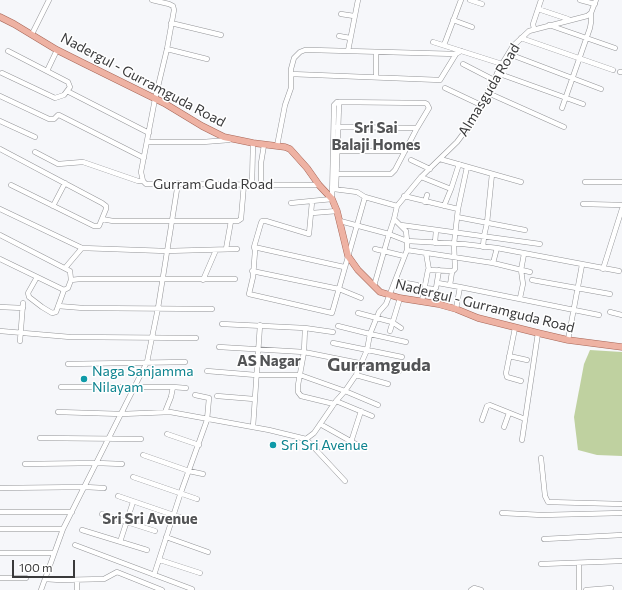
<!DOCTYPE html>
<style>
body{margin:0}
#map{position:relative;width:622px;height:590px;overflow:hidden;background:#f6f7fa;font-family:Commissioner,sans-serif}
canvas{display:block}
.scale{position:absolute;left:12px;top:560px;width:63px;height:18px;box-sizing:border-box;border:2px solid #3a3a3b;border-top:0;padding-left:5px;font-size:12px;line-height:14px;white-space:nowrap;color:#3a3a3b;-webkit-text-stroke:3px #fff;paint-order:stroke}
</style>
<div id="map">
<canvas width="622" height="590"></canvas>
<div class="scale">100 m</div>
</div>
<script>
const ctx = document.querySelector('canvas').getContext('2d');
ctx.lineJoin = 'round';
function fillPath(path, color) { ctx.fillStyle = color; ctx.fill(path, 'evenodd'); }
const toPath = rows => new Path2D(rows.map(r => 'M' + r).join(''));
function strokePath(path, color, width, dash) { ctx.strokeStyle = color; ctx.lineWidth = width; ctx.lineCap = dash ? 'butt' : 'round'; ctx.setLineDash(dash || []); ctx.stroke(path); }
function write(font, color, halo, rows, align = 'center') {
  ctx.font = font + ' Commissioner,sans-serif'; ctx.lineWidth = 3; ctx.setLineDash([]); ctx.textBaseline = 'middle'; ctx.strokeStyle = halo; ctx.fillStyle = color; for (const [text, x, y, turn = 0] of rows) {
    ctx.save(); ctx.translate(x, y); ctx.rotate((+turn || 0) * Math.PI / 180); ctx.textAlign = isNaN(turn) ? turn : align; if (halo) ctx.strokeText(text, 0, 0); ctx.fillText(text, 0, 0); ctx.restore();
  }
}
const green = toPath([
 [590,350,622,352,622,456,597,455,578,450,574,417,584,364]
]);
const minor = toPath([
 [152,0,169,4,173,6,174,10,167,49,155,99,141,172,143,181,146,184,319,185],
 [470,0,482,4],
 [580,0,595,4],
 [538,9,568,19],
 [341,14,354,16],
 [453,20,472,27],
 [171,23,221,35],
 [549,25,615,48],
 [534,29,533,24,541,0],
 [32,34,49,0],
 [339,36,350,38],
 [521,38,613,70],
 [433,42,502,64],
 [444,45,461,0],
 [167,49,207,59],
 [348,51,358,0],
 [376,52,376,77],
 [509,54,601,89],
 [463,64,494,80],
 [47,71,57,50],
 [620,72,622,72],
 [2,73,55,98,64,95,70,87,68,82,8,51],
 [497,73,583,104],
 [291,74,440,80,456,54],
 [445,88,481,105],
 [67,91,149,133],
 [488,93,564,127],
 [0,96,49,119,54,119,58,115,59,115,144,158],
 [562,108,590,28,591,22,591,13],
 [0,121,35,137],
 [335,127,417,128],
 [147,142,203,142,229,140],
 [277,146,285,105,291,88,291,69,294,58,300,52,305,50,312,50,456,54,461,51],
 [0,149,102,203,106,206,106,209,99,226,94,226,11,185],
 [335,151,405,151],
 [35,152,58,164,83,162,138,181,143,181],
 [440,159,521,182],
 [411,160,430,169],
 [333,174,391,174,395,170,417,128,429,108,427,104,425,103,337,102],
 [421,177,451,189],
 [585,182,622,182],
 [252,184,253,143],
 [261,184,261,163,264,145],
 [334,189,357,192,365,197,397,206],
 [336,189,339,105,337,102],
 [404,196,458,209],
 [312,202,309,234,266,221,262,221,261,223,254,247,255,251,253,277,249,294,332,313,365,197],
 [425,202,427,195],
 [291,203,332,199,334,105,337,102],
 [583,204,622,205],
 [53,206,65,183],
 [444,206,451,189,459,164],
 [0,209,82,248,166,251,237,249],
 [312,213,337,211],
 [457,217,525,230],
 [102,219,113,221,238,221,241,219,244,184],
 [340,221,389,234,407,241,463,244,497,248,619,271],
 [401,225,540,244],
 [0,235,70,271,71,280],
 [435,243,436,230],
 [254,247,344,267],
 [483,247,484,236,487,223,492,174],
 [226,249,231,221],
 [375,249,404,256],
 [407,250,493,263,530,272],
 [426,253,429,270],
 [0,259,64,290,68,288,71,280,80,279,235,279],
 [493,263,497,248],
 [65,268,82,248],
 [603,269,622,209],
 [252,271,339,289,361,298],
 [37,277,28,293,29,297,42,307,52,313,56,312,64,290],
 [203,280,216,250],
 [532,280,610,294],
 [395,281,417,285],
 [438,283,460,287],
 [450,285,452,272,455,269,454,244,458,209,467,167],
 [374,286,389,234,394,219],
 [425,288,434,289,436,288,439,270],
 [520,298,523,284,521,270,524,254],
 [422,301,428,270,453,271],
 [58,306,83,308,212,309],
 [0,307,23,308],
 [456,309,460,287,599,315],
 [610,312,622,315],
 [358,313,392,322,401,328],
 [222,324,305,328,333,332],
 [338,326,370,334,406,342],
 [305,328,304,352,298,385,298,392,301,396,334,404],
 [515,328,506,373,507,377,521,381],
 [0,331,70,337,196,338],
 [390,331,400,298],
 [568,340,582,265],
 [20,341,23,303],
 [333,343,402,357],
 [219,347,304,352,399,371],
 [509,356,527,360],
 [68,364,185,362],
 [207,371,256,375,300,375,345,391,378,405],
 [356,375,388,384],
 [61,387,173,387,171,397,165,412],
 [173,387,186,388],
 [217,396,254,399],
 [336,401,372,416],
 [58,412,122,414,170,412,269,430,306,439,345,481],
 [482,420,487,406,490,405,525,419],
 [320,424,361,447],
 [253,427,260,325],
 [504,427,509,413],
 [167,434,199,445],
 [40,438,141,439],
 [306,439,314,433,336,401,345,391,356,375,367,350,370,334,379,312,386,304,407,250,407,241,406,231,394,219,397,206,421,177,457,142,466,130,481,105,502,64,513,46,529,31,587,16,591,13,596,0],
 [522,440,538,333],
 [351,442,361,411],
 [143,455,189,471,203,474],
 [541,458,545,496,548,502,622,504],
 [25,464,97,463,122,464],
 [133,477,197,499],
 [0,488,85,487,104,488],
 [118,496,194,522],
 [0,512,72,512],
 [502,513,542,515,622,513],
 [102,514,155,531],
 [0,529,63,529],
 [82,530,147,550],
 [166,537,208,552],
 [544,539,622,535],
 [120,542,133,502],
 [75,545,192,589],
 [0,553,54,553],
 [160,560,200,573],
 [579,563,579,590],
 [541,564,622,561],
 [154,575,180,495,207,420,209,398,195,395],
 [0,578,26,578],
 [45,579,60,580,104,579,117,572,162,590],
 [77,580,77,590],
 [41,590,63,529,147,362,158,308,178,183],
 [471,590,474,588,481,590],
 [586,590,611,588]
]);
const major = toPath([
 [0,17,14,24,57,50,83,63,164,103,202,126,224,137,253,143,285,147,290,149,307,168,319,185,332,199,337,211,348,256,358,270,380,292,400,298,438,304,456,309,478,318,538,333,568,340,622,347]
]);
const markers = [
 [84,379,4,"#0f9aa8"],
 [273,445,4,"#0f9aa8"]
];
const streetNames = [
 ["Nadergul - Gurramguda Road",143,80,28],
 ["Almasguda Road",489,90,-59],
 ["Gurram Guda Road",213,184],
 ["Nadergul - Gurramguda Road",485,306,14]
];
const cultureNames = [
 ["Naga Sanjamma",92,371],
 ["Nilayam",92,387],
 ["Sri Sri Avenue",281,445]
];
const neighbourhoodNames = [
 ["Sri Sai",376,128],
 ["Balaji Homes",376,145],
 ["AS Nagar",269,361],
 ["Sri Sri Avenue",150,519]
];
const districtNames = [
 ["Gurramguda",379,365]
];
fillPath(green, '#bfd1a0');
strokePath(minor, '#949598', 5.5);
strokePath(major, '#a76657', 7);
strokePath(minor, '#fff', 4.5);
strokePath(major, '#eeb2a3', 6);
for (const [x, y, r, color] of markers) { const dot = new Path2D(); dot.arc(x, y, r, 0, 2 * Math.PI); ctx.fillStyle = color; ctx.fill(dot); strokePath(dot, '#fff', 1.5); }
write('14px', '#3a3a3b', '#fff', streetNames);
write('14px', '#0d838f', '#fff', cultureNames, 'left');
write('bold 15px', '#525355', '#fff', neighbourhoodNames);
write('bold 18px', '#525355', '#fff', districtNames);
</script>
